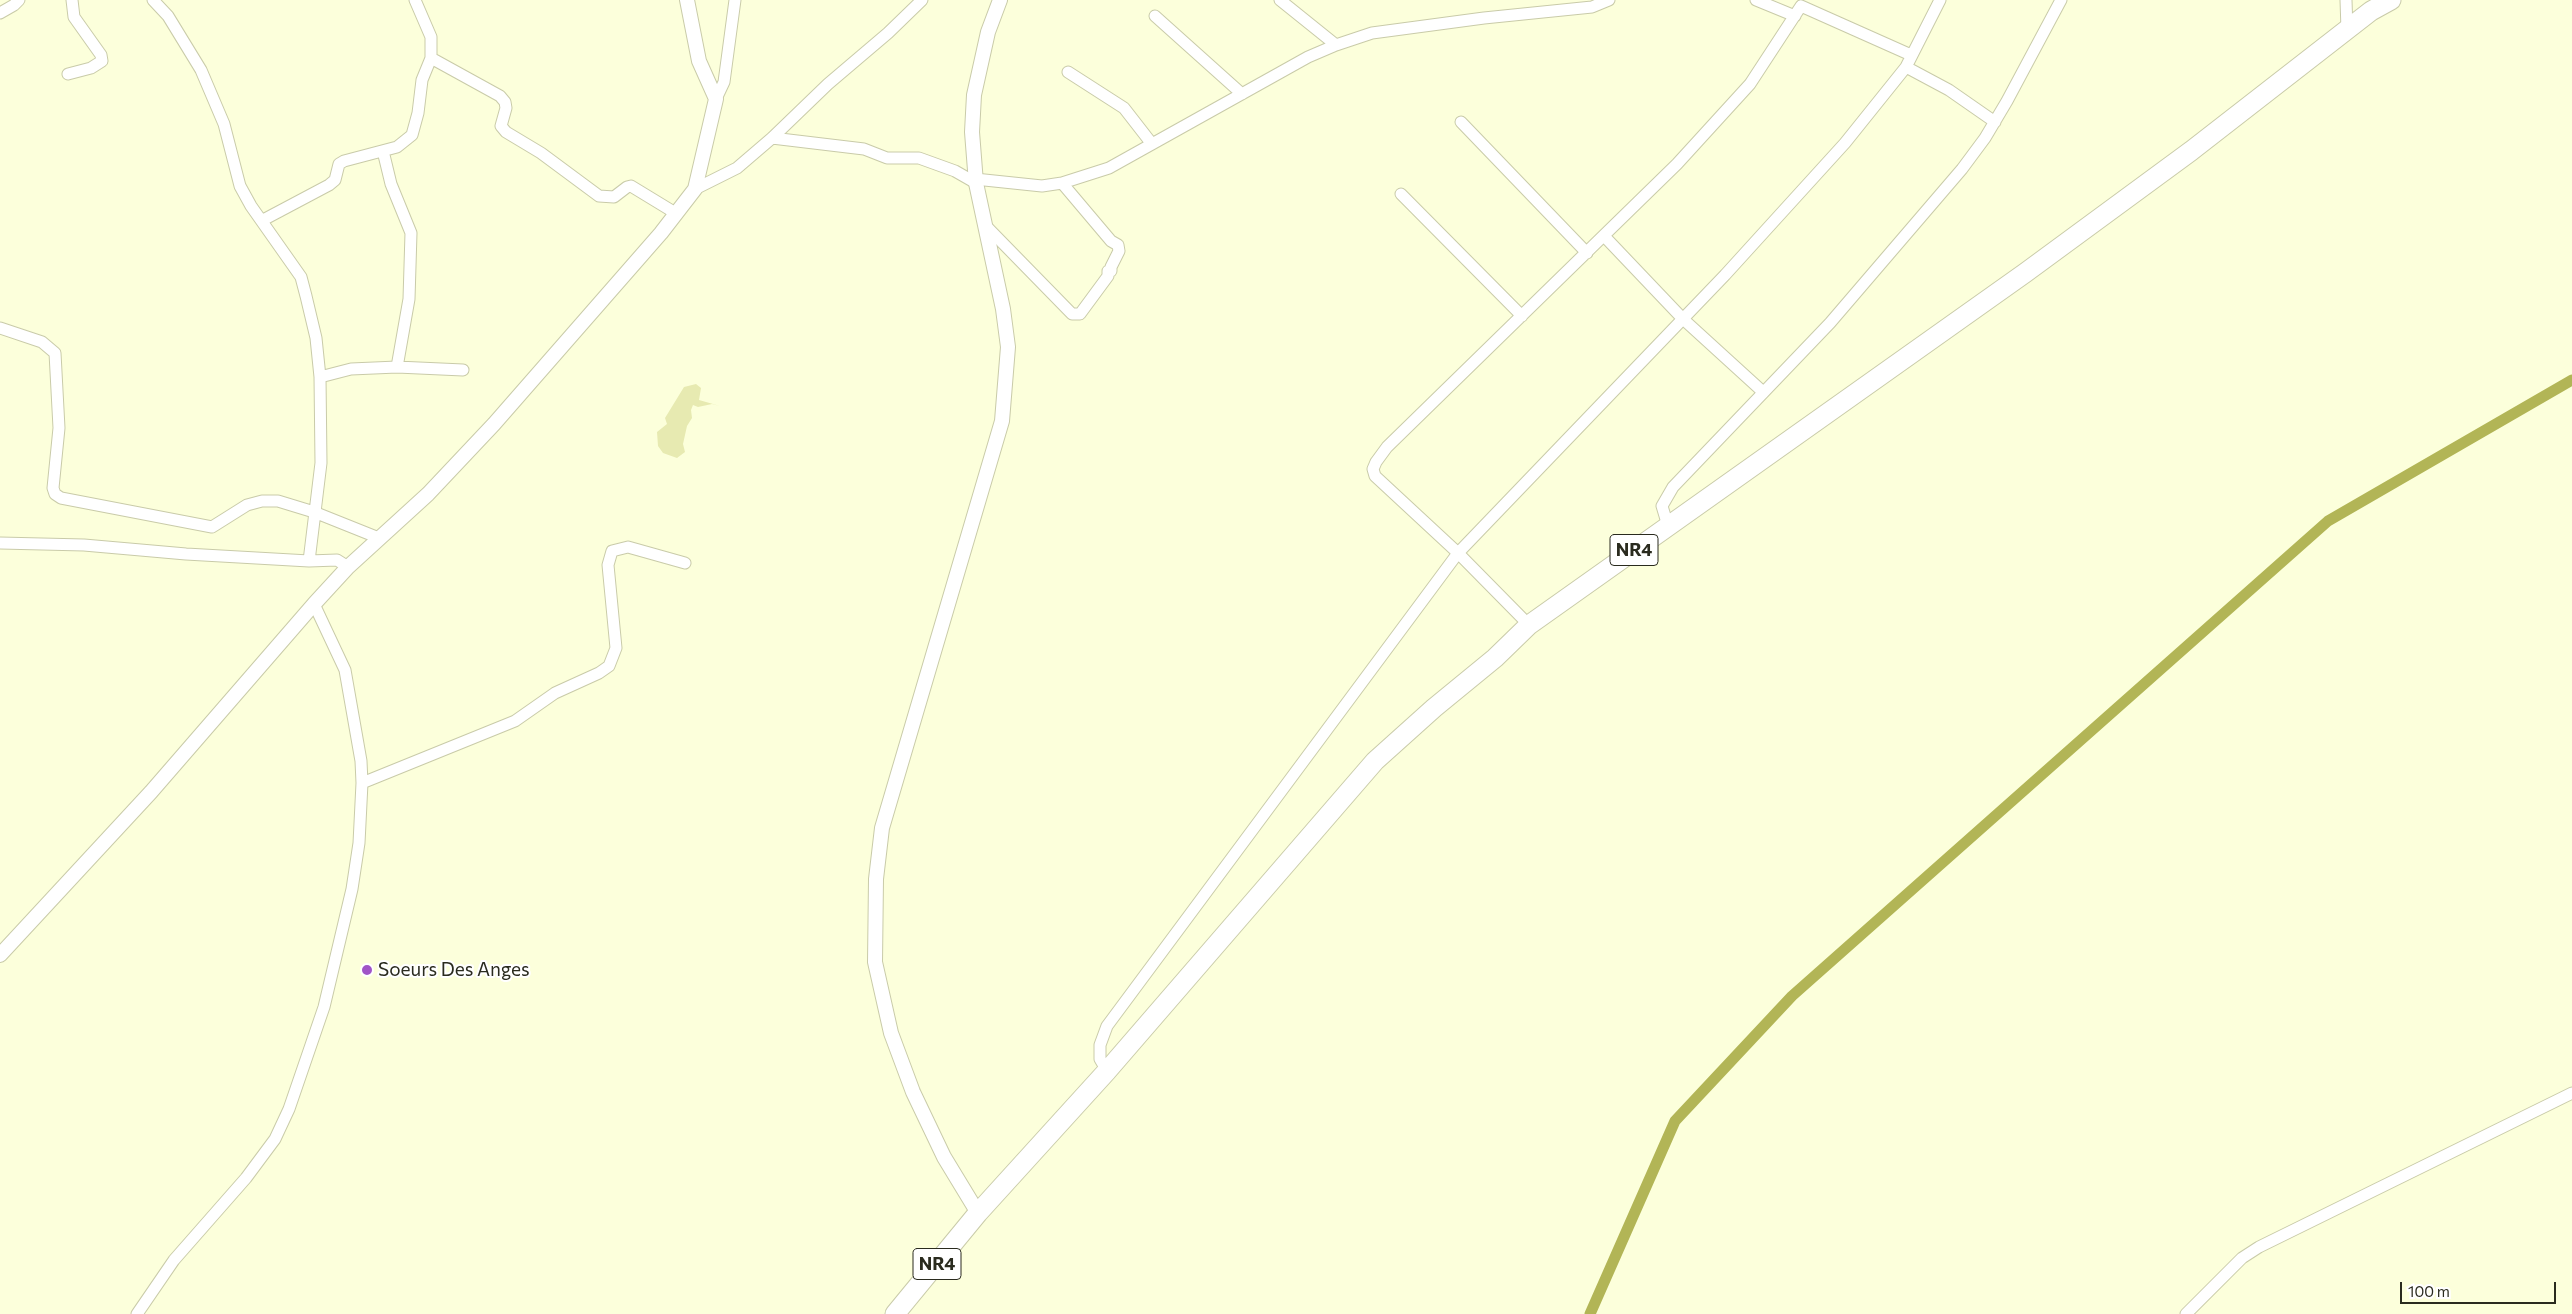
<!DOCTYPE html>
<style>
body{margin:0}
#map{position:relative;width:2572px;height:1314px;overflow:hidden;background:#fcffdb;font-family:Commissioner,sans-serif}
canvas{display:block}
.scale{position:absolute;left:2400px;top:1282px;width:156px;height:22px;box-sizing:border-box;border:2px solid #2a2b1e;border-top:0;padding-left:6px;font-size:15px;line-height:18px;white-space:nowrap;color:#2a2b1e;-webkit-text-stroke:4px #fff;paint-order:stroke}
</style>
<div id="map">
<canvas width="2572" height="1314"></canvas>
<div class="scale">100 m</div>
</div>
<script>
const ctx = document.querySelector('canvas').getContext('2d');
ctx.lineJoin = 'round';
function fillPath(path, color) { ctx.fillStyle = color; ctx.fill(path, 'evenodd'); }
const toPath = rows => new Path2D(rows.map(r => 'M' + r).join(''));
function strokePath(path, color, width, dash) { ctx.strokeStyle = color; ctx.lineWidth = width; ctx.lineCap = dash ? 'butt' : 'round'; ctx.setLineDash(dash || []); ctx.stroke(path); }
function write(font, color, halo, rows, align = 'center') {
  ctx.font = font + ' Commissioner,sans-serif'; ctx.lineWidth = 4; ctx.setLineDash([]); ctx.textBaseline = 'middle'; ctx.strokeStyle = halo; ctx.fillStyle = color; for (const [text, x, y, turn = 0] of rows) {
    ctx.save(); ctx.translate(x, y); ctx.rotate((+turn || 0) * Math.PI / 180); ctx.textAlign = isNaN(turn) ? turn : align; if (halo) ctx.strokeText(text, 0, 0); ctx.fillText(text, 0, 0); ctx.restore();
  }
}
const green = toPath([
 [696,384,701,388,699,400,720,406,712,404,698,407,693,405,691,410,692,418,687,426,683,444,685,452,677,458,663,453,658,446,657,432,667,424,665,418,684,387]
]);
const canal = toPath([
 [1590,1314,1675,1121,1792,996,2328,521,2572,380]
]);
const minor = toPath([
 [153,0,168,16,201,70,224,124,240,186,251,206,301,277,306,296,316,338,320,377,321,463,309,561],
 [1280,0,1336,45],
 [1756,0,1795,16],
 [2346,0,2347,30],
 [0,13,14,5,19,0],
 [1155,16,1242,94],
 [431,58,500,96,505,102,506,108,501,126,506,132,541,153,599,196,614,197,627,187,631,186,677,214],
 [1906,67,1949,90,1995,122],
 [1068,72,1124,108,1152,144],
 [68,74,91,68,102,61,101,55,74,17,72,0],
 [716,99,724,82,735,0],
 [1461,122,1587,253],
 [772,138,864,149,887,158,919,158,955,171,976,183],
 [383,151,391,184,411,233,409,299,397,367],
 [975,179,1042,186,1062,183,1109,168,1308,57,1336,45,1372,33,1484,18,1592,7,1609,0],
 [695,189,737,168,772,138,828,84,888,33,922,0],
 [1401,194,1522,316],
 [263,220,329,185,335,180,339,164,344,161,397,147,412,135,418,113,422,80,431,58,431,37,415,0],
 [985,225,1072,314,1080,314,1108,276,1108,271,1111,271,1111,267,1119,251,1118,245,1111,241,1062,183],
 [1604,236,1683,319,1762,391],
 [0,328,42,342,55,353,59,428,53,488,55,494,61,498,212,527,247,505,262,501,278,501,314,512,379,538],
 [320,377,351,369,397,367,463,370],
 [1668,526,1662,506,1673,487,1830,323,1962,169,1985,138,2007,101,2061,0],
 [0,543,84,545,186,554,309,561,337,560,348,567],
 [1529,625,1458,553,1375,476,1373,469,1376,462,1387,447,1677,164,1750,84,1801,6,1911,55],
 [362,783,515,721,555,693,599,673,609,666,616,648,608,565,612,551,628,547,685,563],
 [1107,1071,1100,1059,1100,1045,1107,1026,1458,553,1725,275,1845,143,1906,67,1940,0],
 [137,1314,174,1260,246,1178,275,1139,289,1109,324,1007,352,889,359,843,362,783,361,761,345,670,314,604],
 [2186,1314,2242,1258,2259,1247,2572,1093]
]);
const tertiary = toPath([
 [0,955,151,792,314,604,348,567,428,494,494,424,661,233,695,189,716,99,699,61,687,0],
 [978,1213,944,1157,913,1092,891,1033,875,962,876,879,882,828,1002,421,1008,347,1003,309,976,183,972,132,974,95,988,32,1000,0]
]);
const trunk = toPath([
 [895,1314,978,1213,1107,1071,1375,761,1434,708,1495,658,1529,625,2025,273,2191,151,2371,11,2391,0]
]);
const markers = [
 [367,970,6,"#a054c7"]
];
const shields = [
 [1634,550,48],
 [937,1264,48]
];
const shieldNames = [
 ["NR4",1634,550],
 ["NR4",937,1264]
];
const poiNames = [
 ["Soeurs Des Anges",378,970]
];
fillPath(green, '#e7eab1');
strokePath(canal, '#b2b556', 11);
strokePath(minor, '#c9cba9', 13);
strokePath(tertiary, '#c9cba9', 16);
strokePath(trunk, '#c9cba9', 21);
strokePath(minor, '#fff', 11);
strokePath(tertiary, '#fff', 14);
strokePath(trunk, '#fff', 19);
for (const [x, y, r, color] of markers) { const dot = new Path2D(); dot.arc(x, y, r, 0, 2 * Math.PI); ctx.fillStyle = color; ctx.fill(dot); strokePath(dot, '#fff', 2); }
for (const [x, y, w] of shields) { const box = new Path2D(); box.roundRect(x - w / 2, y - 15.5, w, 31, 4); ctx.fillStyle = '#fff'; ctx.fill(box); strokePath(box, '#2a2b1e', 1); }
write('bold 18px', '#2a2b1e', null, shieldNames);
write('19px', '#2a2b1e', '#fff', poiNames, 'left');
</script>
